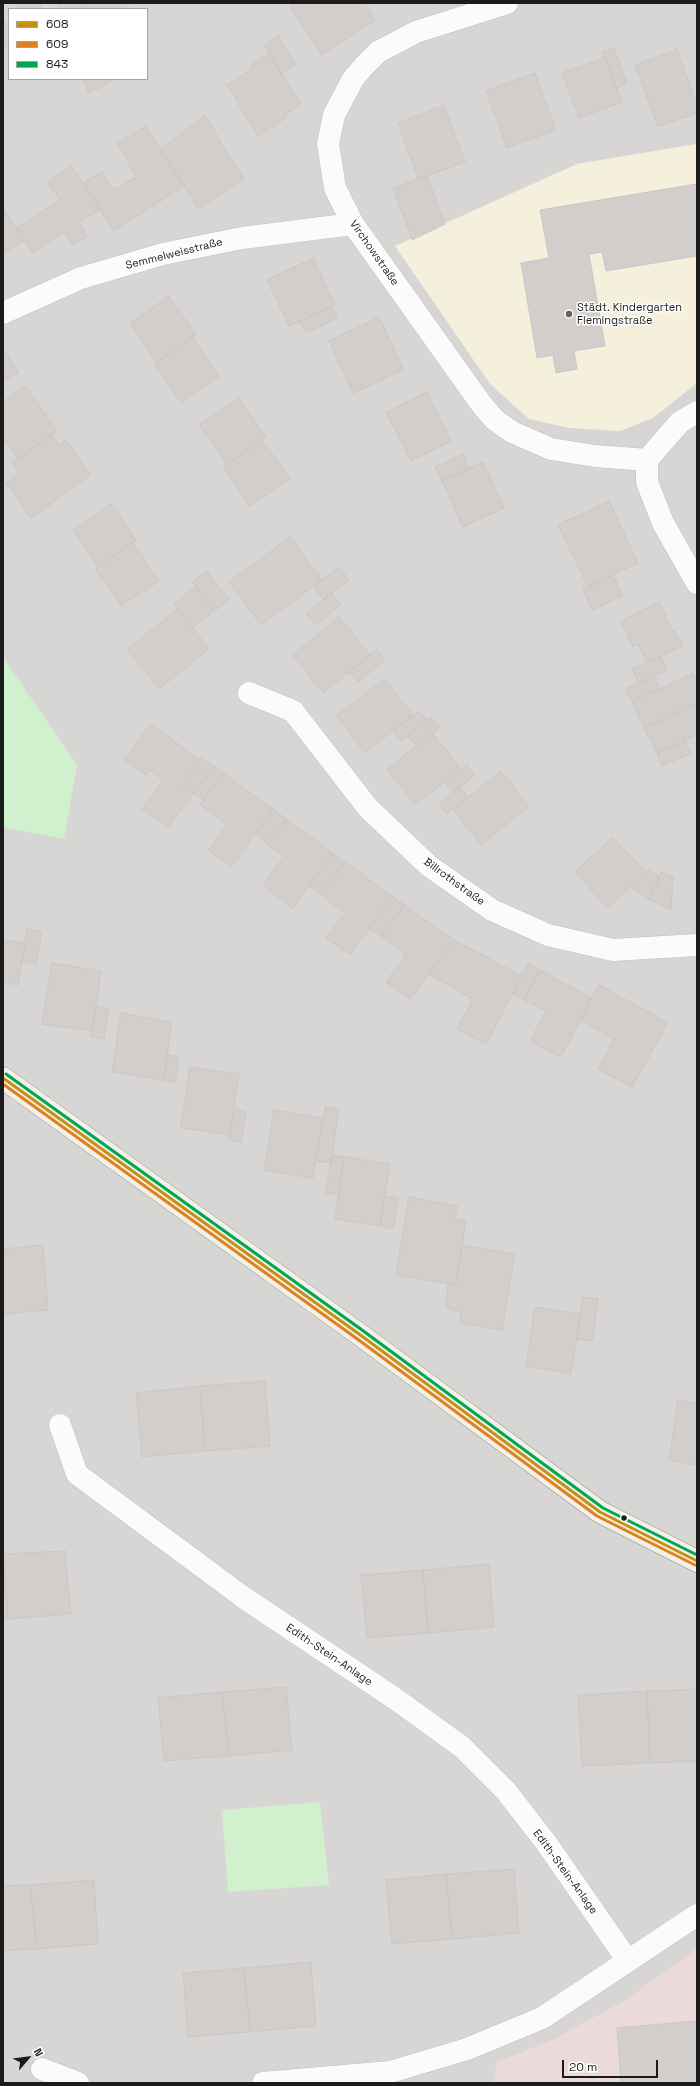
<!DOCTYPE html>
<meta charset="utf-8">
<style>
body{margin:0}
#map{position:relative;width:700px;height:2086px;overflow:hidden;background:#e9e6e3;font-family:"Space Grotesk",sans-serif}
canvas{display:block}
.frame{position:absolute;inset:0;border:4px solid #1b1b1b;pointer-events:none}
.legend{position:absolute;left:8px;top:8px;width:140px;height:72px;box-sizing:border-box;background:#fff;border:1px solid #a4a4a4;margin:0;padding:5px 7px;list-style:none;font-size:12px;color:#1b1b1b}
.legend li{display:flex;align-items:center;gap:8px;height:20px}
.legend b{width:20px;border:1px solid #a4a4a4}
.north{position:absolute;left:8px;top:2038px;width:40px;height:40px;-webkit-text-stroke:3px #fff;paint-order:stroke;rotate:62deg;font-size:11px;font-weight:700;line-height:16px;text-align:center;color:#1b1b1b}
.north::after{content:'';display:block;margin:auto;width:14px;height:18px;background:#1b1b1b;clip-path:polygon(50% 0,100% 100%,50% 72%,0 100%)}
.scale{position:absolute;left:562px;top:2060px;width:96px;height:18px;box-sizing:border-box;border:2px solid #1b1b1b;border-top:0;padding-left:5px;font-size:12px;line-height:14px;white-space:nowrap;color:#1b1b1b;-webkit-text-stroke:3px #fff;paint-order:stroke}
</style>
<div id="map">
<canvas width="700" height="2086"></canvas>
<div class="frame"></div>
<ul class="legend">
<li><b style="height:5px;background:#c59114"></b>608</li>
<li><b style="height:5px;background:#e0801f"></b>609</li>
<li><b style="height:5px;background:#00a651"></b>843</li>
</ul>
<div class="north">N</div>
<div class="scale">20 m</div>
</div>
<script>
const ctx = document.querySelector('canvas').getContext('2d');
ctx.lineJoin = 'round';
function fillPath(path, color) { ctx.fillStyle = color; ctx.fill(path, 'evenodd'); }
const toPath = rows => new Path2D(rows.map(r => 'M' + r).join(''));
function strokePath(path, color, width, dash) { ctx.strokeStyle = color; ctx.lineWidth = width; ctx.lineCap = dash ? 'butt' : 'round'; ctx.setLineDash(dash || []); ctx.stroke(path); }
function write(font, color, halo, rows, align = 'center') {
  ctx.font = font + ' "Space Grotesk",sans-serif'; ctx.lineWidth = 3; ctx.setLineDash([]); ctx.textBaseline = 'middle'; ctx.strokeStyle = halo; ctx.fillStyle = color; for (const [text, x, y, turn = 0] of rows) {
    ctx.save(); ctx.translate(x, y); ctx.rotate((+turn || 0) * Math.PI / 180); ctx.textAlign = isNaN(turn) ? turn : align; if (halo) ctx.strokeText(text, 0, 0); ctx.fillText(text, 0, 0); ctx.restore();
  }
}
const residential = toPath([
 [3,3,697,3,697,1946,691,1953,626,2000,551,2041,497,2062,494,2083,3,2083],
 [9,9,147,9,147,79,9,79]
]);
const commercial = toPath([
 [697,1946,697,2083,494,2083,497,2062,551,2041,626,2000,691,1953]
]);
const education = toPath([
 [697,144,697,383,653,418,620,431,569,428,529,419,490,384,395,246,577,164]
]);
const park = toPath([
 [3,657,77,765,64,839,3,827],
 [320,1802,329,1885,228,1892,222,1810]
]);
const building = toPath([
 [15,3,39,3,42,9,19,9,15,3],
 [57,3,81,3,84,9,60,9,57,3],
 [81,3,132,3,120,9,84,9,81,3],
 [296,3,364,3,375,20,322,55,290,7,296,3],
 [3,19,9,29,9,47,5,49,3,46,3,19],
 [278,36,296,65,281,74,264,45,278,36],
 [614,48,627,84,616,88,603,52,614,48],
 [677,49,697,105,697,113,658,127,635,65,677,49],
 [269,54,301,104,285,115,287,117,258,136,227,85,252,69,250,66,269,54],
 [605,57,622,102,579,118,562,73,605,57],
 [535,73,556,130,507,148,486,91,535,73],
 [82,79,116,79,89,93,82,79],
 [444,105,465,162,418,179,398,123,444,105],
 [205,116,244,179,199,209,160,149,205,116],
 [146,126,184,186,114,231,83,183,102,171,114,190,137,177,117,144,146,126],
 [72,166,100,209,79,223,87,236,73,245,65,232,32,253,16,228,60,200,48,182,72,166],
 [427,176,445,224,412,240,393,188,427,176],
 [697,184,697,256,606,271,602,252,589,254,605,346,574,351,577,369,556,373,553,355,537,358,521,263,549,258,540,210,697,184],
 [3,208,24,241,3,255,3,208],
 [313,258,335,305,289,326,267,280,313,258],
 [169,296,196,335,156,362,130,323,169,296],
 [332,306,337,318,306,333,300,321,332,306],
 [379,317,404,370,353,393,329,341,379,317],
 [192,337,219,376,181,403,154,365,192,337],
 [3,349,19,372,7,381,3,374,3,349],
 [26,386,57,431,18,459,3,438,3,402,26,386],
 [427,392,451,441,411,461,386,412,427,392],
 [239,398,266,437,227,465,199,425,239,398],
 [52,434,59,445,66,440,91,475,31,518,6,483,19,473,12,462,52,434],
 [262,440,290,479,250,506,223,468,262,440],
 [463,454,469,468,442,481,435,467,463,454],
 [483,462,504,508,463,527,442,481,483,462],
 [609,501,638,563,588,587,558,525,609,501],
 [111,504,136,540,98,567,73,530,111,504],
 [290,537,322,580,261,625,229,582,290,537],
 [133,542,159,581,121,606,95,569,133,542],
 [339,567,349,580,323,599,313,586,339,567],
 [207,571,229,600,214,611,192,582,207,571],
 [613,575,623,596,592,610,583,589,613,575],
 [195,587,214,611,193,628,174,604,195,587],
 [332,593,341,605,315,625,306,613,332,593],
 [659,602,673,632,675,631,683,646,647,663,638,644,633,647,621,621,659,602],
 [178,609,209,649,159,689,127,649,178,609],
 [339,617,370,655,323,693,293,655,339,617],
 [376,650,385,660,358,682,350,672,376,650],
 [661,657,667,670,639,683,632,668,661,657],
 [693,673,697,681,697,703,644,728,632,702,693,673],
 [654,676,660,688,632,702,626,688,654,676],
 [384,679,413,715,365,753,336,716,384,679],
 [697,703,697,735,657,753,644,728,697,703],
 [419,711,427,721,401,741,393,731,419,711],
 [431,717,439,728,417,746,408,736,431,717],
 [151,724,200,760,182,785,194,793,168,828,142,809,163,780,150,770,146,775,124,759,151,724],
 [433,733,461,769,415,805,387,769,433,733],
 [685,740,691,753,662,766,657,753,685,740],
 [202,757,214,766,194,793,182,785,202,757],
 [467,765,475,775,453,792,445,782,467,765],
 [214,766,223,773,203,800,194,793,214,766],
 [501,771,529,806,481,845,453,809,501,771],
 [223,773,273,809,231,867,208,850,227,825,200,805,223,773],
 [460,787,468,797,447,814,439,804,460,787],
 [273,809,286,819,267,844,255,834,273,809],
 [286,819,333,853,293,908,263,886,284,856,267,844,286,819],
 [613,837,646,873,608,908,575,872,613,837],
 [333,853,345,862,321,895,309,886,333,853],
 [345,862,393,897,350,955,326,938,345,913,321,895,345,862],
 [650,869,659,877,650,900,631,887,650,869],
 [661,872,673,877,671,910,650,900,661,872],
 [393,897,404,905,381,936,370,928,393,897],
 [404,905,454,940,410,999,386,982,406,955,381,936,404,905],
 [27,929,42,931,36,964,22,961,27,929],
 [3,940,25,943,18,985,3,982,3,940],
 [454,940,522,976,486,1044,457,1029,473,999,429,974,454,940],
 [52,963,101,971,92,1031,42,1024,52,963],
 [528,964,540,970,524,1000,513,994,528,964],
 [540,970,592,998,561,1057,530,1041,546,1011,524,1000,540,970],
 [599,985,668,1023,632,1087,598,1069,614,1039,580,1020,599,985],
 [96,1006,109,1009,104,1039,91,1037,96,1006],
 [121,1013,172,1022,164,1080,112,1072,121,1013],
 [167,1055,179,1057,175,1082,164,1080,167,1055],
 [190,1067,239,1074,230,1135,181,1128,190,1067],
 [325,1107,339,1109,331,1163,316,1161,325,1107],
 [234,1109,246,1111,241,1142,229,1140,234,1109],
 [274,1110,323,1118,313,1178,264,1170,274,1110],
 [332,1155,344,1157,338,1195,326,1193,332,1155],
 [344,1157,390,1164,380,1226,335,1219,344,1157],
 [384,1196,398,1198,393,1229,380,1226,384,1196],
 [409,1197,457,1206,455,1219,466,1221,456,1285,396,1275,409,1197],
 [43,1245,48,1310,3,1314,3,1249,43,1245],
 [462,1245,515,1254,502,1330,460,1323,461,1312,451,1310,446,1306,448,1283,456,1285,462,1245],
 [583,1297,598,1299,592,1341,576,1339,583,1297],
 [535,1307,581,1314,571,1374,526,1366,535,1307],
 [265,1381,270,1446,205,1451,200,1386,265,1381],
 [200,1386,205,1451,142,1457,136,1393,200,1386],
 [678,1400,697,1404,697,1465,669,1460,678,1400],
 [65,1551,71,1614,8,1619,3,1554,65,1551],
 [489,1564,494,1627,428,1633,423,1570,489,1564],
 [3,1569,8,1619,3,1619,3,1569],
 [423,1570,428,1633,367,1638,361,1575,423,1570],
 [286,1687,292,1750,229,1756,222,1692,286,1687],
 [697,1689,697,1761,650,1763,647,1691,697,1689],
 [647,1691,650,1763,582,1766,578,1695,647,1691],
 [222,1692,229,1756,164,1761,158,1698,222,1692],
 [514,1869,519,1933,452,1939,446,1874,514,1869],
 [446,1874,452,1939,392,1944,386,1880,446,1874],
 [94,1880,98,1944,37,1949,30,1885,94,1880],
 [30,1885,37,1949,3,1951,3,1886,30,1885],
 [311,1962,316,2026,250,2032,244,1968,311,1962],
 [244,1968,250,2032,188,2037,183,1973,244,1968],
 [697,2021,697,2083,621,2083,617,2028,697,2021]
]);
const street = toPath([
 [507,3,416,32,378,52,364,66,353,79,334,115,328,144,335,188,353,224,482,405,495,420,512,432,551,449,595,456,647,460],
 [3,313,81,278,163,254,242,238,353,224],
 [697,412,680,422,647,460,647,482,663,523,697,583],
 [249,693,293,711,368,808,429,866,492,910,548,935,613,950,697,945],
 [60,1425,77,1474,243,1597,397,1700,462,1747,506,1791,547,1844,628,1961],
 [42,2069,78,2083],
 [263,2083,390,2072,467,2049,542,2018,697,1915]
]);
const secondary = toPath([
 [3,1078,359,1334,600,1512,697,1561]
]);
const bus1 = toPath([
 [3,1078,359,1334,600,1512,697,1561]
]);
const bus2 = toPath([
 [3,1084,356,1338,597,1516,695,1565]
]);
const bus3 = toPath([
 [6,1074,362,1330,603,1508,697,1555]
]);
const markers = [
 [569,314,4,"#636261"],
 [624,1518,3.5,"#1b1b1b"]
];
const streetNames = [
 ["Virchowstraße",374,253,55],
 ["Semmelweisstraße",174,254,-14],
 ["Billrothstraße",454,882,36],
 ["Edith-Stein-Anlage",329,1655,34],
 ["Edith-Stein-Anlage",565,1872,54]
];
const poiNames = [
 ["Städt. Kindergarten",577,308],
 ["Flemingstraße",577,321]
];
fillPath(residential, '#d8d6d5');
fillPath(commercial, '#ecd9d9');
fillPath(education, '#f5f0dc');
fillPath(park, '#d1f0ce');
fillPath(building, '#d2cecc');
strokePath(building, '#ccc7c4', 1);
strokePath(street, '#c0bfbe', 23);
strokePath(secondary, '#93917c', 23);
strokePath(street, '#fcfbfb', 22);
strokePath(secondary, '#f2f1e9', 22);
strokePath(bus1, '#c59114', 3);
strokePath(bus2, '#e0801f', 3);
strokePath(bus3, '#00a651', 3);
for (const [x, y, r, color] of markers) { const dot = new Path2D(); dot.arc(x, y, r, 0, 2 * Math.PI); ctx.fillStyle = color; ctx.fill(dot); strokePath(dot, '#fff', 1.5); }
write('11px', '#1b1b1b', '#fff', streetNames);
write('11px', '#1b1b1b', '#fff', poiNames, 'left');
</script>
